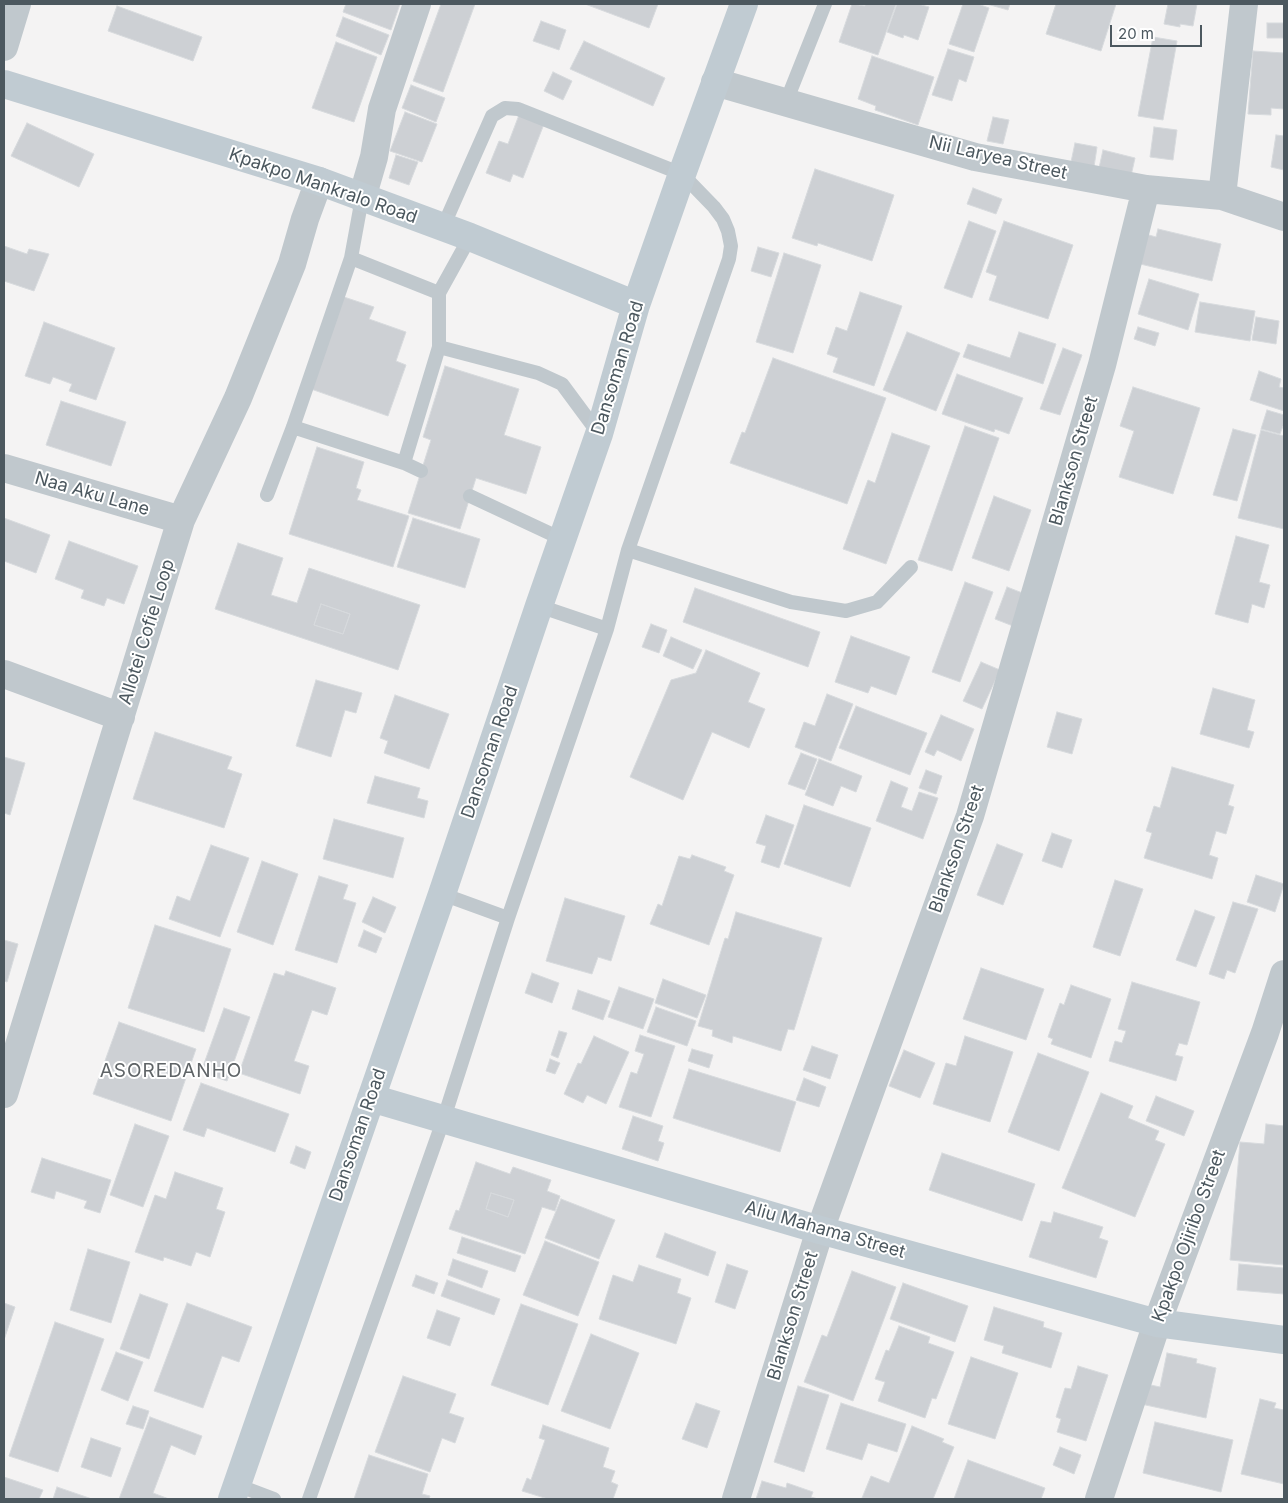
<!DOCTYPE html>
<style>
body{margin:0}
#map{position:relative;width:1288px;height:1503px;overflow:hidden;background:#f4f3f3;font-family:Inter,sans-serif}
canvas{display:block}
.frame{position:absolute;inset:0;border:5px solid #4c585f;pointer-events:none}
.scale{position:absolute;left:1110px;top:25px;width:92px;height:22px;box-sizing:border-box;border:2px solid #4c585f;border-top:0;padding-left:6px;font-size:15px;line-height:18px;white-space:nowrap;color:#4c585f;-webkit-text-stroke:4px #fff;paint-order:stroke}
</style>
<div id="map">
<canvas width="1288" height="1503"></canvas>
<div class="frame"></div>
<div class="scale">20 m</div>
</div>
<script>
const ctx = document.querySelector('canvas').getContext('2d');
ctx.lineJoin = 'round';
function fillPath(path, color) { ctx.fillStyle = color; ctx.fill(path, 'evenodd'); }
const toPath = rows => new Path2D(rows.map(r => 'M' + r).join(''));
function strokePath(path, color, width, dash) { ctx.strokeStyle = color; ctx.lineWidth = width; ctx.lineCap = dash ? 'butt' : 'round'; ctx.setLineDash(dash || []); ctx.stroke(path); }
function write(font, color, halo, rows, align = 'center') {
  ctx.font = font + ' Inter,sans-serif'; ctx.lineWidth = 4; ctx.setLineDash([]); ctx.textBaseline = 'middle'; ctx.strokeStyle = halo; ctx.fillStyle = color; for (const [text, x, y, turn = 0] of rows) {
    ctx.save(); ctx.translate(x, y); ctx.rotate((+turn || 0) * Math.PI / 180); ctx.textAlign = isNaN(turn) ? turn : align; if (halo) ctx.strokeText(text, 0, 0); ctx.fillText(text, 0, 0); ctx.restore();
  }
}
const building = toPath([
 [346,4,400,4,391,30,343,12,346,4],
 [441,4,475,4,443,92,413,81,441,4],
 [585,4,658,4,649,28,585,4],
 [852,4,865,6,865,4,896,4,878,55,839,42,852,4],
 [897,4,918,4,929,7,918,40,904,35,903,38,887,32,897,4],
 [963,4,978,4,989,8,974,52,949,44,963,4],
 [987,4,1010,4,1008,10,987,4],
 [1056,4,1116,4,1101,51,1046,34,1056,4],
 [1168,4,1197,4,1193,26,1180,24,1180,27,1164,24,1168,4],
 [117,6,202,37,193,61,108,31,117,6],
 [343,17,389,35,381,55,336,36,343,17],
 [541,21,566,30,559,50,533,41,541,21],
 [1267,23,1284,23,1284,38,1267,38,1267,23],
 [1153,37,1177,41,1163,120,1138,116,1153,37],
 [584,41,665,78,653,106,570,69,584,41],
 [336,42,377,57,354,122,312,108,336,42],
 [948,49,974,57,966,82,959,79,952,101,932,95,948,49],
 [1253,51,1284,53,1284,109,1271,108,1271,115,1248,114,1253,51],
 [872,56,934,77,918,125,875,110,876,106,858,99,872,56],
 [553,72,572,81,563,100,544,91,553,72],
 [411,85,445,98,436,122,402,108,411,85],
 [405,112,437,124,422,162,390,151,405,112],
 [519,115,544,124,523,178,513,174,510,182,486,173,499,141,508,144,519,115],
 [993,117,1009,120,1003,144,987,141,993,117],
 [27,123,94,154,79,187,11,156,27,123],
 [1154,127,1177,130,1173,160,1150,157,1154,127],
 [1276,135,1284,136,1284,170,1271,167,1276,135],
 [1075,143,1097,147,1094,167,1071,162,1075,143],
 [1103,150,1135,158,1131,176,1099,168,1103,150],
 [396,155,418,162,409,185,389,178,396,155],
 [815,169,894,195,872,261,818,243,817,246,792,238,815,169],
 [973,188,1002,199,996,214,967,204,973,188],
 [969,221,996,231,972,298,944,288,969,221],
 [1004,221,1073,245,1048,319,989,300,997,276,986,272,1004,221],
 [1158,229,1221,244,1212,281,1136,263,1142,233,1156,237,1158,229],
 [4,246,27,254,29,249,49,254,34,291,4,281,4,246],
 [758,247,779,253,771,277,751,271,758,247],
 [784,253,821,265,793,353,756,342,784,253],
 [1149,279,1199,294,1188,330,1138,314,1149,279],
 [860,292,902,306,874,386,833,372,838,358,827,354,836,327,847,331,860,292],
 [344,297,374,307,369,319,406,332,396,361,406,365,388,416,311,389,344,297],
 [1200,302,1255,311,1250,341,1195,332,1200,302],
 [1256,317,1279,321,1276,344,1252,340,1256,317],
 [44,322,115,348,96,400,69,391,72,384,53,377,50,384,25,376,44,322],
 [1138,327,1159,333,1155,346,1134,339,1138,327],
 [907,332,960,353,936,411,883,390,907,332],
 [1019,332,1056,344,1043,384,963,357,968,344,1010,358,1019,332],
 [1063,348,1082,355,1060,415,1040,409,1063,348],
 [773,358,886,398,847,504,730,463,742,432,745,433,773,358],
 [445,366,519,389,504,435,541,447,526,494,476,478,460,529,408,513,431,440,423,437,445,366],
 [1259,371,1281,379,1279,387,1284,388,1284,411,1250,400,1259,371],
 [957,374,1023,398,1009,434,995,429,994,432,942,414,957,374],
 [1133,387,1200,408,1173,494,1119,477,1134,431,1120,426,1133,387],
 [61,401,126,422,111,466,46,445,61,401],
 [1267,410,1284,415,1284,426,1283,426,1280,434,1261,429,1267,410],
 [965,426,999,438,952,571,918,560,965,426],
 [1233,429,1256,435,1237,501,1213,495,1233,429],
 [1261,430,1284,436,1284,529,1238,518,1261,430],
 [892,433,930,446,886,564,843,549,868,480,875,483,892,433],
 [317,447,364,462,356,488,361,490,357,500,409,516,393,567,289,534,317,447],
 [994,496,1031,510,1009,571,972,558,994,496],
 [4,518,50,535,36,573,4,561,4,518],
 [413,518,480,539,465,588,397,567,413,518],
 [1236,536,1269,545,1259,582,1270,585,1264,608,1252,604,1248,623,1215,614,1236,536],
 [69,541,138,566,124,604,107,598,104,606,81,598,84,590,55,579,69,541],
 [238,543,283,558,271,595,297,603,309,568,420,605,398,670,215,609,238,543],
 [321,604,350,614,343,634,314,625,321,604],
 [965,582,993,592,960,682,932,672,965,582],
 [1007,587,1025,594,1013,626,995,619,1007,587],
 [695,588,820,632,808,667,683,622,695,588],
 [321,604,350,614,343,634,314,625,321,604],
 [651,624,667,630,659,653,642,647,651,624],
 [851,636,910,657,896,695,871,686,868,693,835,682,851,636],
 [671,637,702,650,693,669,663,656,671,637],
 [706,650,760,673,748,702,765,709,749,748,712,732,683,800,630,777,671,680,696,673,706,650],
 [981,662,1000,670,982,709,963,701,981,662],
 [316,680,362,693,356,713,345,710,331,757,296,746,316,680],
 [1213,688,1255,700,1247,730,1254,732,1249,748,1200,734,1213,688],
 [827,694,853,704,831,761,795,747,804,722,815,726,827,694],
 [395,695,449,714,429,769,384,753,388,741,380,738,395,695],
 [856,706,927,733,910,775,839,748,856,706],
 [1057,712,1082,719,1072,754,1047,747,1057,712],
 [941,715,974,729,961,761,937,750,934,756,925,752,941,715],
 [155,732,232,757,227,769,242,774,224,828,133,799,155,732],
 [801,753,817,759,805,790,788,784,801,753],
 [4,757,25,763,10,815,4,813,4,757],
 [819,759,862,776,856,792,841,786,833,806,805,795,819,759],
 [1172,767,1234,785,1228,805,1234,807,1226,834,1216,831,1209,855,1218,858,1212,879,1144,858,1152,833,1146,831,1154,806,1160,808,1172,767],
 [926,770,942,776,936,794,919,788,926,770],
 [375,776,420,788,417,798,428,801,424,818,367,803,375,776],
 [891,781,908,788,901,807,912,811,919,792,938,798,923,839,876,821,891,781],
 [804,805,871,828,850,887,784,864,804,805],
 [766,815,794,825,779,868,761,862,766,846,756,843,766,815],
 [334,819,404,838,393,878,323,859,334,819],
 [1052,833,1072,840,1062,868,1042,861,1052,833],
 [997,844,1023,854,1003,905,977,895,997,844],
 [211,845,249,858,220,937,169,919,177,896,190,901,211,845],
 [692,855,726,867,724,871,734,875,709,945,650,924,658,904,662,906,679,856,690,859,692,855],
 [262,861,298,874,273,945,237,932,262,861],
 [1256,875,1284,884,1275,912,1247,902,1256,875],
 [319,876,348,885,343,899,356,903,337,963,295,950,319,876],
 [1115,880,1143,889,1120,956,1093,947,1115,880],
 [373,897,396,907,385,933,362,922,373,897],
 [565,898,625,916,611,961,598,957,592,974,546,961,565,898],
 [1233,902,1258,909,1235,973,1227,970,1224,979,1209,974,1233,902],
 [1195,910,1215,917,1196,967,1176,960,1195,910],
 [736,912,822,938,794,1030,788,1029,781,1051,733,1036,732,1043,712,1036,713,1030,698,1026,725,938,728,939,736,912],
 [155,925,231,949,204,1032,128,1008,155,925],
 [364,930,382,938,376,953,358,946,364,930],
 [4,940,18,944,7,982,4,981,4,940],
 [981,968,1044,989,1026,1040,963,1019,981,968],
 [286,971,336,988,327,1015,312,1010,294,1061,309,1066,300,1094,239,1073,274,973,284,976,286,971],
 [532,973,559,983,552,1003,525,993,532,973],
 [663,979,706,995,697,1018,655,1003,663,979],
 [1132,982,1200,1002,1187,1045,1179,1043,1175,1055,1183,1057,1176,1081,1109,1061,1115,1041,1122,1043,1126,1031,1118,1029,1132,982],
 [1071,985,1111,999,1091,1058,1051,1044,1053,1039,1048,1037,1060,1003,1064,1005,1071,985],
 [619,987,654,999,643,1029,608,1017,619,987],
 [578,990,610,1001,603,1020,572,1009,578,990],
 [656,1007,696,1021,687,1046,647,1032,656,1007],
 [224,1008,250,1017,227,1081,201,1072,224,1008],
 [119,1022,196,1049,171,1121,93,1094,119,1022],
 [559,1031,567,1033,558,1058,551,1055,559,1031],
 [640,1035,675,1046,651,1117,619,1107,631,1072,637,1074,644,1054,635,1051,640,1035],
 [594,1036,629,1052,606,1104,587,1095,583,1103,564,1094,578,1063,581,1064,594,1036],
 [965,1036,1013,1052,990,1122,933,1104,946,1063,956,1066,965,1036],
 [812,1046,838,1055,830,1079,803,1070,812,1046],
 [692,1049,713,1055,709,1068,688,1061,692,1049],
 [904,1050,935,1063,920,1098,889,1086,904,1050],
 [1038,1053,1089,1072,1059,1151,1008,1132,1038,1053],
 [550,1059,560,1063,555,1074,546,1071,550,1059],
 [689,1069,796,1102,780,1152,673,1118,689,1069],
 [804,1078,826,1087,819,1107,796,1100,804,1078],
 [201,1083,289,1114,275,1152,207,1128,204,1137,183,1130,201,1083],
 [1101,1093,1133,1106,1128,1118,1159,1131,1155,1140,1165,1144,1135,1217,1062,1188,1101,1093],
 [1156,1096,1194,1111,1184,1136,1146,1121,1156,1096],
 [633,1116,663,1126,658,1141,664,1143,658,1161,622,1149,633,1116],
 [135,1124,169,1136,143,1207,110,1195,135,1124],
 [1266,1124,1284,1126,1284,1265,1230,1260,1240,1142,1264,1144,1266,1124],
 [296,1146,311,1152,305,1169,290,1163,296,1146],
 [942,1153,1035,1184,1022,1221,929,1190,942,1153],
 [42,1158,111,1180,100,1213,84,1208,87,1201,56,1191,54,1199,31,1192,42,1158],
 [476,1162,510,1174,513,1167,551,1180,547,1191,560,1196,555,1211,542,1207,525,1254,449,1229,456,1210,459,1211,476,1162],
 [491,1193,514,1200,508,1217,486,1209,491,1193],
 [175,1172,223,1188,216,1209,225,1212,210,1257,196,1252,191,1266,164,1257,163,1261,135,1252,155,1195,166,1199,175,1172],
 [491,1193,514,1200,508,1217,486,1209,491,1193],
 [561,1199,615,1220,599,1259,545,1238,561,1199],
 [1054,1212,1103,1227,1099,1238,1108,1241,1096,1278,1029,1257,1041,1221,1051,1223,1054,1212],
 [665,1233,716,1252,708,1276,656,1257,665,1233],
 [462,1237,521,1256,515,1272,457,1253,462,1237],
 [545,1241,599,1262,578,1316,523,1295,545,1241],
 [88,1249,130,1262,111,1323,70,1310,88,1249],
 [453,1259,488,1271,482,1288,448,1275,453,1259],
 [727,1264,748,1271,735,1309,715,1302,727,1264],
 [1239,1264,1284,1268,1284,1294,1237,1290,1239,1264],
 [639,1265,681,1279,677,1293,691,1298,676,1344,599,1319,613,1275,633,1282,639,1265],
 [852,1271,896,1287,853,1401,804,1382,822,1335,827,1337,852,1271],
 [416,1275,438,1283,434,1294,412,1286,416,1275],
 [447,1280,500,1299,494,1315,441,1296,447,1280],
 [903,1283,968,1306,955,1342,890,1319,903,1283],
 [140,1294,168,1304,149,1359,120,1349,140,1294],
 [4,1303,15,1307,4,1340,4,1303],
 [187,1303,252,1327,239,1362,222,1356,203,1408,154,1391,187,1303],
 [521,1304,578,1324,548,1405,491,1385,521,1304],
 [994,1307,1044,1322,1043,1327,1062,1333,1051,1368,1002,1353,1004,1346,984,1340,994,1307],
 [437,1310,460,1318,450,1346,427,1338,437,1310],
 [55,1322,104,1339,58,1472,9,1456,55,1322],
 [899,1326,930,1337,928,1343,954,1352,936,1399,932,1398,925,1418,878,1401,885,1382,875,1379,886,1350,889,1351,899,1326],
 [591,1334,639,1353,610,1429,561,1411,591,1334],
 [116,1352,143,1362,128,1401,101,1390,116,1352],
 [1167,1353,1197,1359,1196,1363,1216,1368,1206,1418,1141,1404,1146,1384,1160,1387,1167,1353],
 [971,1357,1018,1373,995,1439,948,1424,971,1357],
 [1078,1366,1108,1375,1086,1441,1057,1432,1061,1419,1056,1417,1065,1388,1071,1389,1078,1366],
 [403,1376,456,1394,449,1413,464,1418,455,1443,442,1438,430,1472,375,1452,403,1376],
 [798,1386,829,1395,804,1472,774,1462,798,1386],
 [1260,1399,1276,1403,1274,1408,1284,1410,1284,1484,1241,1474,1260,1399],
 [696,1403,720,1411,707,1448,682,1439,696,1403],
 [841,1403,906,1424,897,1452,868,1443,862,1460,826,1449,841,1403],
 [133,1406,149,1411,143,1429,126,1424,133,1406],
 [150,1417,202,1436,195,1455,171,1445,153,1493,169,1499,119,1499,150,1417],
 [1155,1422,1233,1440,1221,1492,1143,1473,1155,1422],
 [543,1425,609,1448,603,1467,615,1471,611,1482,618,1485,613,1499,548,1499,522,1491,527,1478,531,1480,545,1440,539,1438,543,1425],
 [912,1426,944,1439,942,1442,954,1447,933,1499,862,1498,871,1476,889,1483,912,1426],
 [91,1438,121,1448,111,1477,81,1467,91,1438],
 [1060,1447,1081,1455,1074,1474,1053,1465,1060,1447],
 [369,1455,428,1474,422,1494,430,1496,429,1499,354,1499,369,1455],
 [968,1460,1045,1488,1041,1499,954,1499,968,1460],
 [4,1477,43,1490,39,1499,4,1499,4,1477],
 [762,1481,786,1488,787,1483,813,1492,811,1497,818,1499,756,1499,762,1481],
 [57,1487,92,1499,53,1499,57,1487]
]);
const lane = toPath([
 [786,102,825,4],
 [351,258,439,293],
 [439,347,538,373,562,384,599,434],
 [293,427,404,463,421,471],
 [404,463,439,347,439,293,470,237],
 [267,495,293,427,351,258,362,198],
 [470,496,562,539],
 [628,550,791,602,846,611,877,602,911,567],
 [539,606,607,629],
 [442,894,508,918],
 [237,1485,274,1499],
 [309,1499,444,1118,508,918,607,629,628,550,729,259,731,246,728,231,723,219,714,207,682,174,518,109,505,108,492,116,443,227]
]);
const street = toPath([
 [4,47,17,4],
 [715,82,975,157,1146,189,1222,196,1284,217],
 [1222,196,1244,4],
 [362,198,374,157,382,109,417,4],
 [4,468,181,520],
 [4,674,121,717],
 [4,1094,181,520,238,398,292,264,305,219,319,181],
 [736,1499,820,1230,970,816,1102,365,1146,189],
 [1099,1499,1157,1323,1265,1033,1284,974]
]);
const secondary = toPath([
 [4,84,319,181,470,237,636,305],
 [371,1098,820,1230,1157,1323,1284,1340],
 [232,1499,442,894,539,606,599,434,636,305,682,174,744,4]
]);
const streetNames = [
 ["Nii Laryea Street",998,158,13],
 ["Kpakpo Mankralo Road",323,186,19],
 ["Dansoman Road",618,368,-73],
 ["Blankson Street",1074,461,-74],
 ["Naa Aku Lane",92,494,16],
 ["Allotei Cofie Loop",147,632,-73],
 ["Dansoman Road",490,752,-71],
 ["Blankson Street",957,849,-71],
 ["Dansoman Road",358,1135,-71],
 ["Aliu Mahama Street",825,1230,16],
 ["Kpakpo Ojiribo Street",1189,1236,-70],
 ["Blankson Street",793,1316,-73]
];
const neighbourhoodNames = [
 ["ASOREDANHO",171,1071]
];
fillPath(building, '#cdd0d4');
strokePath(building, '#d7dadd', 1);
strokePath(lane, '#c0c8cd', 14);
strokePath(street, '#c0c8cd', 28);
strokePath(secondary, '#c0cbd2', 28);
write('18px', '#4c585f', '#fff', streetNames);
ctx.letterSpacing = '1px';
write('19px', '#5f6467', '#fff', neighbourhoodNames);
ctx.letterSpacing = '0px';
</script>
